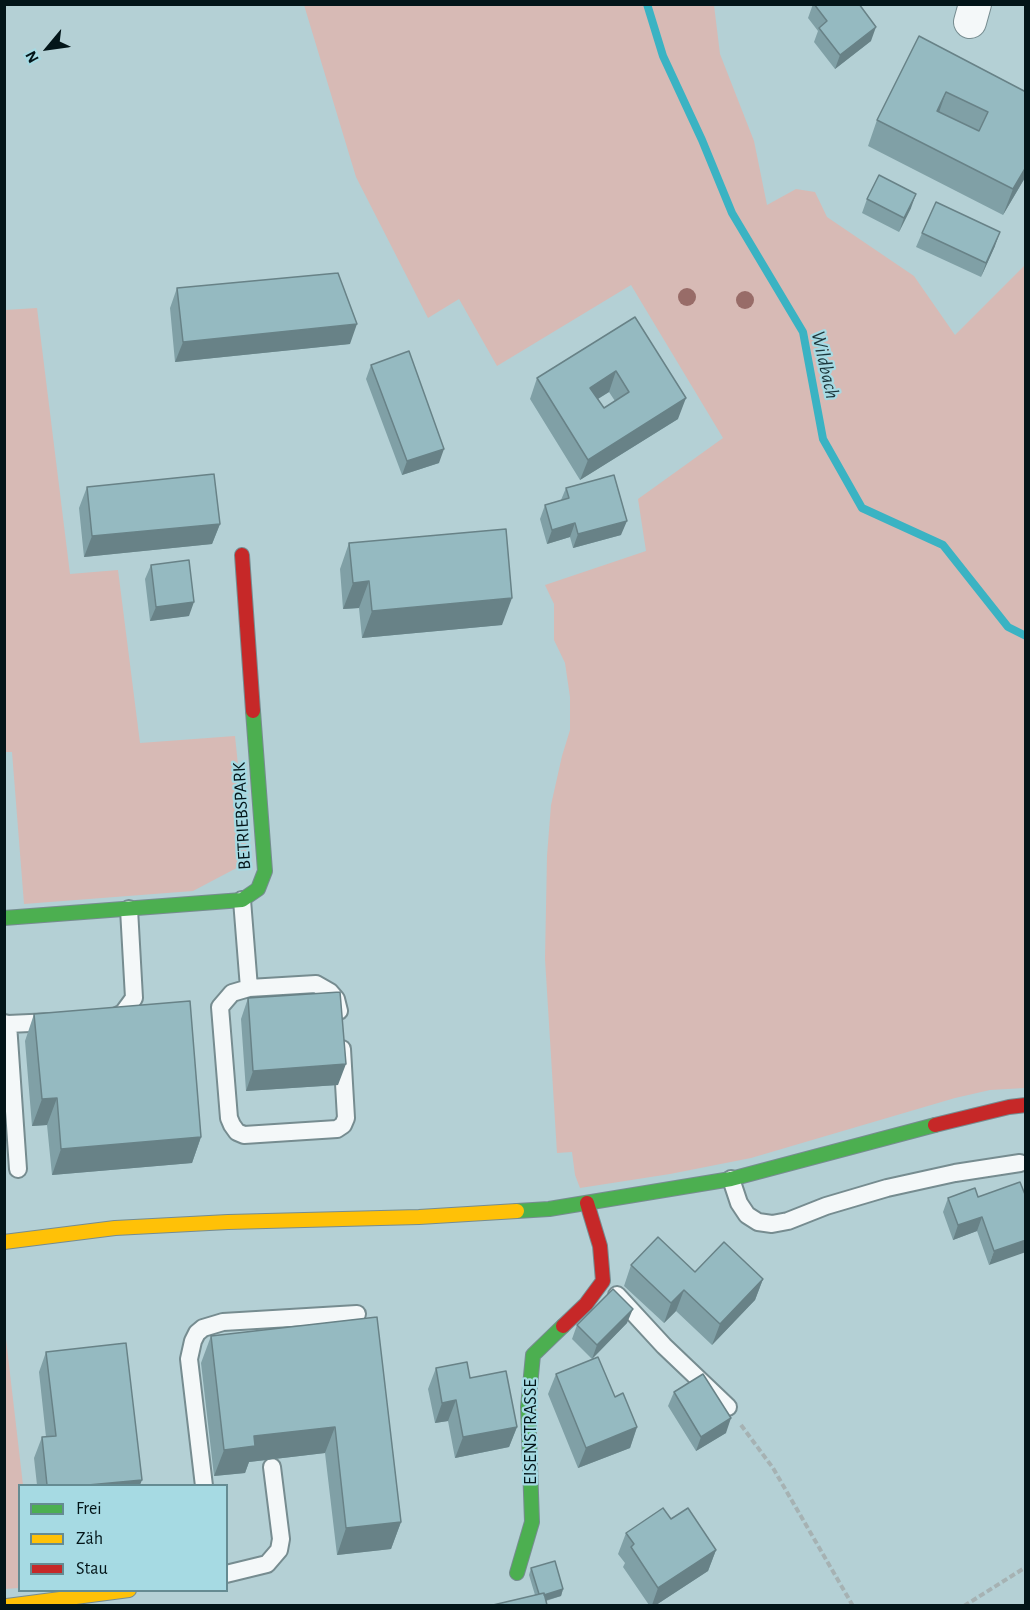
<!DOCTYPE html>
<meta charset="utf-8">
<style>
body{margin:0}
#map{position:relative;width:1030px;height:1610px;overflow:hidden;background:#b4d0d5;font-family:"Alegreya Sans",sans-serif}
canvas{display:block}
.frame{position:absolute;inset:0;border:6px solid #031519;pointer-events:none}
.legend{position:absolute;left:18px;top:1484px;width:210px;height:108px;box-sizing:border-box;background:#a6dae3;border:2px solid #658b92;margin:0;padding:8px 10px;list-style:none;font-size:18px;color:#031519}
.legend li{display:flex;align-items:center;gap:12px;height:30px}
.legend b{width:30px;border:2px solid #658b92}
.north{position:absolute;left:18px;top:18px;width:60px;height:60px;-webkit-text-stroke:4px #a6dae3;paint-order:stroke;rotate:241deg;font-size:16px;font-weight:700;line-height:24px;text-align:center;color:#031519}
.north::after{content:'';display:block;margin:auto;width:21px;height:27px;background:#031519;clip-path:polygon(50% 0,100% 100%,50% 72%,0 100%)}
</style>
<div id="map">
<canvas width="1030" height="1610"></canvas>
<div class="frame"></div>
<ul class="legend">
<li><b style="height:8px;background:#4caf50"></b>Frei</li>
<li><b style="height:8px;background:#ffc107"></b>Zäh</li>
<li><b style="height:8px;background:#c62828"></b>Stau</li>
</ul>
<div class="north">N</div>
</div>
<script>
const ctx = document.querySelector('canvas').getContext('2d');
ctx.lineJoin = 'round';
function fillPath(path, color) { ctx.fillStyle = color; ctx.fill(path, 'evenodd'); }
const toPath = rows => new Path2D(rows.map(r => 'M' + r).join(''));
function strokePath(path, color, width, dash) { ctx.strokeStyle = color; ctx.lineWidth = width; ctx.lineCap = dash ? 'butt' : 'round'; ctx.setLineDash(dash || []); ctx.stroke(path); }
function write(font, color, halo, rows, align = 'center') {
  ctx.font = font + ' "Alegreya Sans",sans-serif'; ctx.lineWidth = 4.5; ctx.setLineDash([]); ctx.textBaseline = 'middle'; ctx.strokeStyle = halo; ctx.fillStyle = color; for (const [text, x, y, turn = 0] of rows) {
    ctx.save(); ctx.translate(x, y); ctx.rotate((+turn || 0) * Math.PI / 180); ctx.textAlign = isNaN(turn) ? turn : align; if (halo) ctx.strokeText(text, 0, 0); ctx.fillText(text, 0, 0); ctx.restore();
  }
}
const green = toPath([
 [304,5,714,5,720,54,754,141,767,205,796,189,815,192,827,217,914,276,955,335,1025,265,1025,1088,990,1090,955,1098,751,1158,670,1174,580,1188,575,1175,572,1152,557,1153,545,959,547,856,551,805,562,756,570,730,570,697,565,663,554,640,554,604,545,585,646,551,638,499,723,438,631,285,497,366,459,299,428,318,356,177],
 [37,308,70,574,118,570,140,743,235,736,248,862,193,891,24,904,12,752,5,752,5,310],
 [4,1322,23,1485,20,1486,19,1588,5,1589]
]);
const stream = toPath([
 [647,4,663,56,702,140,732,213,803,332,823,439,862,508,943,545,1008,627,1026,636]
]);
const path = toPath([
 [741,1425,773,1468,853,1606],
 [964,1606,1026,1567]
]);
const lane = toPath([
 [242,900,249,988,232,993,220,1007,229,1118,232,1125,237,1132,244,1135,337,1129,343,1125,346,1118,342,1049],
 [249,988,316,984,330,992,336,999,339,1011],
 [113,1018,123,1013,134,998,129,909],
 [4,1023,8,1024,52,1022],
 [8,1024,18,1169],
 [731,1179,739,1203,747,1215,758,1222,772,1224,788,1221,826,1206,887,1188,955,1173,1020,1163],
 [617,1295,664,1346,728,1407],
 [204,1486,189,1359,193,1341,197,1333,203,1328,223,1322,357,1314],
 [226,1574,267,1564,279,1550,281,1539,272,1467]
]);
const street = toPath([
 [970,22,975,4]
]);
const fast = toPath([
 [4,918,242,900,258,889,265,871,253,711],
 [517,1211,549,1209,731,1179,935,1125],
 [517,1573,532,1522,528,1407,533,1355,563,1326]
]);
const slow = toPath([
 [4,1242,115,1228,228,1222,419,1217,517,1211],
 [7,1606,129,1590]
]);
const jam = toPath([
 [242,555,253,711],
 [935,1125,1009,1107,1026,1105],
 [563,1326,586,1304,603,1281,600,1246,587,1203]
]);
const trees = [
 [687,297],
 [745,300]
];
const wall = toPath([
 [813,4,859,4,871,41,835,69,814,42,818,31,808,18],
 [919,36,1026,92,1026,176,1003,215,868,146,877,120],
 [867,199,911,208,899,232,862,213],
 [922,233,995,246,981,277,916,247],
 [177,288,350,344,175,362,170,308],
 [635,317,678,419,580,480,530,399,537,378],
 [609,392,615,401,604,408,598,399],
 [371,365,439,463,402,475,366,379],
 [87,487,220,524,212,544,84,557,79,508],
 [566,488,621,535,573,548,570,537,547,544,540,519,545,505,561,500],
 [349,543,502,625,362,638,359,608,343,609,340,569],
 [151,565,189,616,150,621,145,579],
 [248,998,338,1085,246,1091,241,1019],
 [34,1014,201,1137,192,1163,52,1175,47,1125,32,1126,25,1041],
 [1020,1182,989,1265,977,1231,953,1240,943,1212,948,1198,978,1197],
 [631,1265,695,1272,763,1279,755,1300,712,1345,676,1311,664,1323,624,1286],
 [377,1317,401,1522,391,1549,337,1555,325,1453,249,1462,245,1473,214,1476,201,1363,211,1336],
 [627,1323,592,1359,572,1339,577,1325],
 [46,1352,140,1485,37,1485,34,1458,42,1437,46,1437,39,1372],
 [436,1368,470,1378,517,1427,509,1447,455,1458,448,1421,435,1423,428,1389],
 [556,1374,615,1397,637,1427,630,1448,578,1468,548,1394],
 [674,1392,726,1433,696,1451,668,1406],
 [671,1519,716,1550,708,1571,656,1605,649,1605,623,1567,625,1563,618,1554,626,1533],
 [531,1568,563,1589,561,1596,546,1601,535,1595,529,1575]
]);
const shadedWall = toPath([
 [876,27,871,41,835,69,840,55],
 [946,92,937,118,937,111],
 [1026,167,1026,176,1003,215,1013,189],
 [916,194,911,208,899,232,904,218],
 [1000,232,995,246,981,277,986,263],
 [357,324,350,344,175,362,183,342],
 [616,371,609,392,583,408,590,388],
 [686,398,678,419,580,480,588,460],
 [444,449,439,463,402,475,407,461],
 [627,521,621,535,573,548,578,534],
 [575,523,570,537,547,544,552,530],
 [220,524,212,544,84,557,92,536],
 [369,581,359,608,343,609,353,583],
 [512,598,502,625,362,638,372,611],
 [194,602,189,616,150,621,156,607],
 [346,1064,338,1085,246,1091,253,1071],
 [57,1098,47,1125,32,1126,42,1099],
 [201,1137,192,1163,52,1175,61,1149],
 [982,1217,977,1231,953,1240,958,1225],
 [1026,1240,1026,1252,989,1265,994,1251],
 [763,1279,755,1300,712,1345,720,1324],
 [684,1290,676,1311,664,1323,671,1303],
 [633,1309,627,1323,592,1359,597,1345],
 [456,1400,448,1421,435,1423,442,1403],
 [731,1418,726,1433,696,1451,701,1437],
 [335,1427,325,1453,249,1462,245,1473,214,1476,224,1450,254,1436],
 [517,1427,509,1447,455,1458,463,1437],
 [637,1427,630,1448,578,1468,586,1448],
 [142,1480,140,1485,88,1485],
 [401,1522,391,1549,337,1555,346,1528],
 [716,1550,708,1571,656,1605,652,1605,658,1588],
 [563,1589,561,1596,537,1603,540,1596]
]);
const building = toPath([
 [814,4,859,4,876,27,840,55,819,28,827,21,814,4],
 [919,36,1026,92,1026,167,1013,189,877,120,919,36],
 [946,92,988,112,979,131,937,111,946,92],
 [879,175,916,194,904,218,867,199,879,175],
 [936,202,1000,232,986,263,922,233,936,202],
 [338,273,357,324,183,342,177,288,338,273],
 [635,317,686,398,588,460,537,378,635,317],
 [616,371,629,392,604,408,590,388,616,371],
 [409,351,444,449,407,461,371,365,409,351],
 [214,474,220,524,92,536,87,487,214,474],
 [614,475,627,521,578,534,575,523,552,530,545,505,569,498,566,488,614,475],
 [506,529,512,598,372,611,369,581,353,583,349,543,506,529],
 [189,560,194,602,156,607,151,565,189,560],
 [340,992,346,1064,253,1071,248,998,340,992],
 [190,1001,201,1137,61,1149,57,1098,42,1099,34,1014,190,1001],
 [1020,1182,1026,1197,1026,1240,994,1251,982,1217,958,1225,948,1198,975,1188,978,1197,1020,1182],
 [658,1237,695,1272,724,1242,763,1279,720,1324,684,1290,671,1303,631,1265,658,1237],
 [613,1289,633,1309,597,1345,577,1325,613,1289],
 [377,1317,401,1522,346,1528,335,1427,254,1436,255,1446,224,1450,211,1336,377,1317],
 [126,1343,142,1480,88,1485,47,1485,42,1437,56,1436,46,1352,126,1343],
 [598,1357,615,1397,623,1393,637,1427,586,1448,556,1374,598,1357],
 [467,1362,470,1378,506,1371,517,1427,463,1437,456,1400,442,1403,436,1368,467,1362],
 [703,1374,731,1418,701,1437,674,1392,703,1374],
 [663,1508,671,1519,688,1508,716,1550,658,1588,631,1547,634,1544,626,1533,663,1508],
 [555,1561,563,1589,544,1595,544,1593,539,1594,531,1568,555,1561],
 [544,1593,547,1605,493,1605,544,1593]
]);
const streetNames = [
 ["BETRIEBSPARK",242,816,-93],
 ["EISENSTRASSE",531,1432,-90]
];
const waterNames = [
 ["Wildbach",825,365,77]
];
fillPath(green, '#d7bab5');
strokePath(stream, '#3ab3c3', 8);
strokePath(lane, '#768c90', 20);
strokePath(street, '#768c90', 34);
strokePath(fast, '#768c90', 16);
strokePath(slow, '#768c90', 16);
strokePath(jam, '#768c90', 16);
strokePath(path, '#a6b2b3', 4, [6, 3]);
strokePath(lane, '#f4f8f9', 16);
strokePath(street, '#f4f8f9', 32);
strokePath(fast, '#4caf50', 14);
strokePath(slow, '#ffc107', 14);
strokePath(jam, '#c62828', 14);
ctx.fillStyle = '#986c68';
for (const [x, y] of trees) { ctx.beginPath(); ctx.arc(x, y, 9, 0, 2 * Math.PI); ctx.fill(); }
fillPath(wall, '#80a0a6');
fillPath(shadedWall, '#688287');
fillPath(building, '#95bac1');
strokePath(building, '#688287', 1.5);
write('18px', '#031519', '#a6dae3', streetNames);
write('italic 20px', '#1b363b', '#a6dae3', waterNames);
</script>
